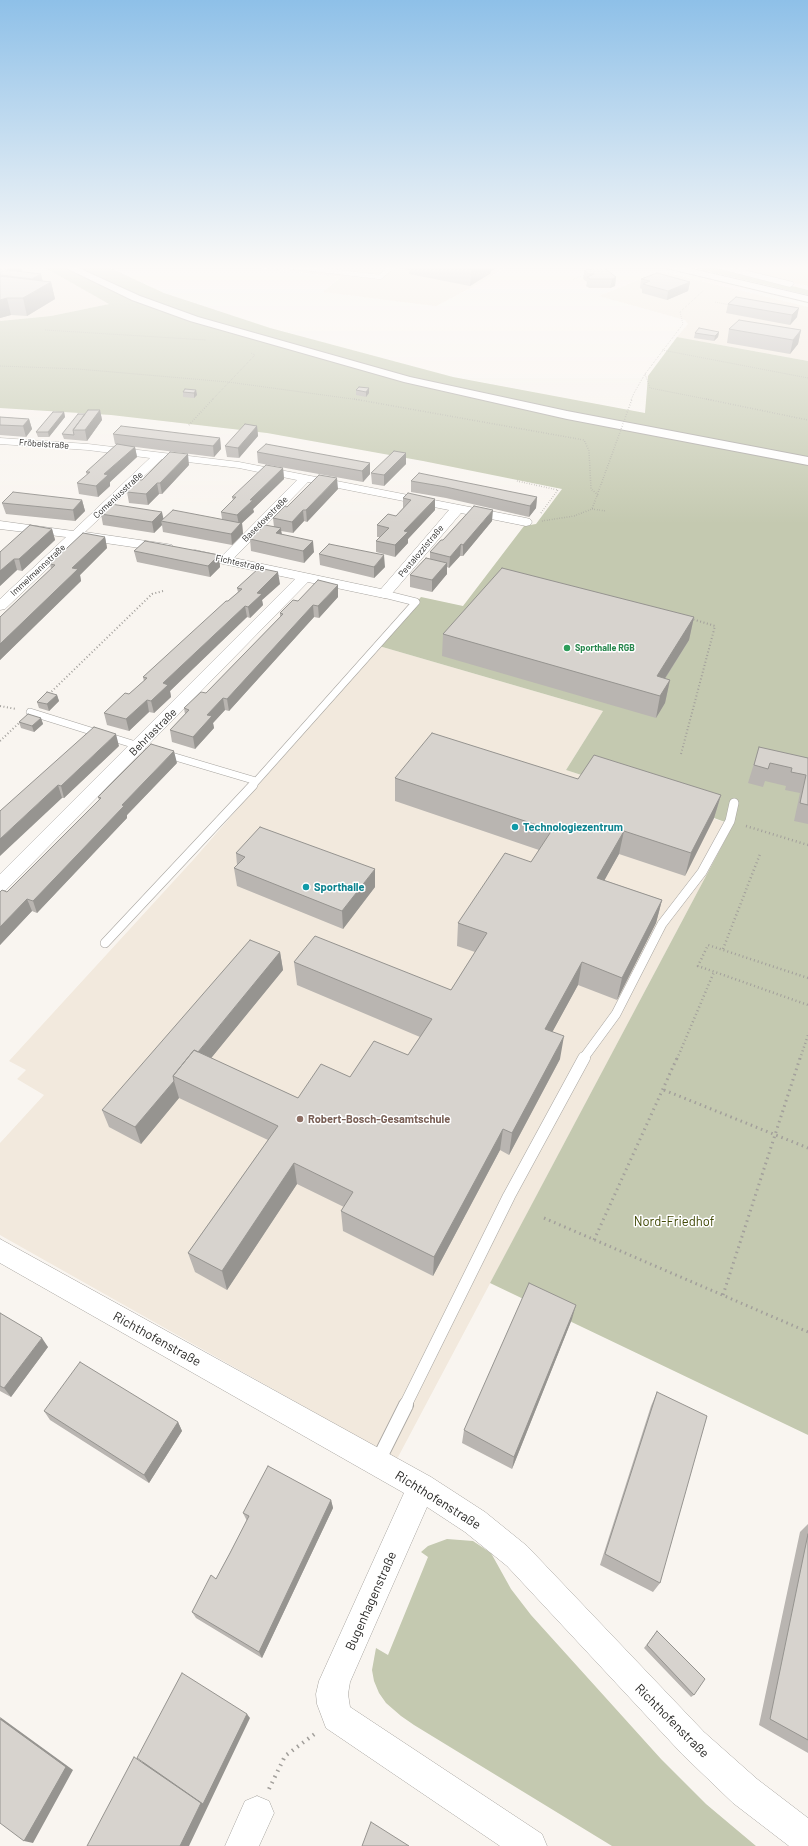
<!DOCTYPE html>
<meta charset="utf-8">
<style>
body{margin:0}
canvas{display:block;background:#f9f5f0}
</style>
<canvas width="808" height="1846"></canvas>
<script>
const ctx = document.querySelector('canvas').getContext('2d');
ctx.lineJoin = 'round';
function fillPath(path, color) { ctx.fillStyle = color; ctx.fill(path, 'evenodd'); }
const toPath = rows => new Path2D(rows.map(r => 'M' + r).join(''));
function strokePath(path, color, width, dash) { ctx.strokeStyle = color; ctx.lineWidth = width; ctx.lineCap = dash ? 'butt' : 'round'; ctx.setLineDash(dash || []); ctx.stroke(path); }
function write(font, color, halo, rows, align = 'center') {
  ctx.font = font + ' Barlow,sans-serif'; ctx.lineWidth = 3; ctx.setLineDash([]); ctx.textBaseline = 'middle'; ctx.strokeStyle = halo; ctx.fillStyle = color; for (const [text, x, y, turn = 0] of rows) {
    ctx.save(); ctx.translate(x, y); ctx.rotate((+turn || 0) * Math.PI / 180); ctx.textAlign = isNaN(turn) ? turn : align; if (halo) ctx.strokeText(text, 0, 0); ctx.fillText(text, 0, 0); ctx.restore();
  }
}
const built = toPath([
 [0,266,42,266,110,304,51,316,0,321],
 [255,266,507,266,482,282,436,306,323,292,341,277,253,267],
 [660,271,808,307,808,361,677,337,688,324,685,320,599,296],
 [379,646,603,711,566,770,733,825,397,1459,0,1235,0,1143,44,1095,17,1079,26,1070,9,1061,194,859]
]);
const industrial = toPath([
 [729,266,808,266,808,286,755,273]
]);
const green = toPath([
 [42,266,106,266,164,293,270,328,453,377,645,413,648,376,677,337,808,361,808,1435,490,1283,733,825,714,818,566,770,603,711,379,646,421,597,463,606,524,526,536,524,562,489,423,461,267,433,111,415,0,408,0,321,51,316,109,304],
 [686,266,714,266,808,290,808,295],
 [447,1539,473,1541,491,1553,511,1589,531,1615,661,1759,706,1804,756,1846,612,1846,414,1725,401,1716,386,1703,379,1693,374,1681,372,1670,376,1648,388,1655,428,1557,421,1552,428,1546]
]);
const pathFar5 = toPath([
 [573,279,585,275],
 [715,302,730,305],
 [45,330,206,340],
 [662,350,808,378],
 [0,366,78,369,228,382,360,400],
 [645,374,650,388,711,400],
 [634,393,645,374,683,324,680,312,704,290],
 [212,400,255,355,251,353]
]);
const pathFar4 = toPath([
 [354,399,584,440,589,451,591,489,598,495],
 [706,399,808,420],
 [189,425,213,399],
 [517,481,558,490,541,513],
 [592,509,606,511],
 [542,521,574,516,592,509,611,457]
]);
const pathFar3 = toPath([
 [49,694,152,594,163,591],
 [0,706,16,709],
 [0,741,19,723],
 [681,754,715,626,692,619]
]);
const pathFar2 = toPath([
 [746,826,808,845],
 [723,949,760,854],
 [808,978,708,945,698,966,808,1005],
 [677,1059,714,972],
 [800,1059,808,1035]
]);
const pathFar1 = toPath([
 [664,1090,808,1148],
 [544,1218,808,1332],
 [594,1240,677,1058],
 [723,1295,800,1058]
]);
const path = toPath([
 [269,1789,285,1756,316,1733]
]);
const serviceFar4 = toPath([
 [284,266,304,268],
 [306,266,304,268,380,277,393,266],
 [738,271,749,266]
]);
const serviceFar3 = toPath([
 [30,712,142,747],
 [165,754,256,781],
 [252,786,416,602,384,594]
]);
const serviceFar2 = toPath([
 [105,943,253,785],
 [583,1059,616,1014,662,924,702,872,730,821,734,803]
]);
const serviceFar1 = toPath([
 [405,1406,509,1196,584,1058]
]);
const service = toPath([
 [378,1461,406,1405]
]);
const minor = toPath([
 [715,266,728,266,793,282,794,284,790,287,716,268,715,266],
 [0,438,88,444,239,462,526,518,530,519,532,522,530,525,526,526,461,513,389,597,384,598,308,582,6,890,0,891,0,874,295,579,195,558,190,557,189,554,190,551,195,550,222,556,297,480,239,468,162,459,85,532,167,544,172,545,173,548,172,551,167,552,78,539,5,609,0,610,0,599,66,537,0,529,0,521,73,531,150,458,88,450,0,444,0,438],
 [308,482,449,510,381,589,234,558,308,482],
 [0,1239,431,1477,485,1512,527,1546,704,1732,757,1779,808,1818,808,1846,789,1846,733,1803,682,1754,507,1566,465,1532,427,1507,350,1682,348,1694,350,1707,542,1834,547,1846,500,1846,326,1728,317,1704,316,1694,319,1681,404,1493,0,1263,0,1239],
 [257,1796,269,1801,274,1813,259,1846,225,1846,245,1801,257,1796]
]);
const tertiary = toPath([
 [664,266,680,266,808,296,808,302,666,268,664,266]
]);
const trunk = toPath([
 [62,266,74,266,140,296,198,317,410,377,567,411,808,457,808,465,567,419,404,382,190,321,132,300,62,266]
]);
const pathBridgeFar1 = toPath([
 [631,400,634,393]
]);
const pathBridge = toPath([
 [611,457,632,399]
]);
const wall = toPath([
 [0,266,23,272,41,274,42,281,51,282,55,299,27,316,11,315,0,318],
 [394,266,501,266,491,271,491,273,470,286,409,274,409,270,394,267],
 [585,266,595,266,591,267],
 [584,270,616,277,615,286,610,288,589,288,586,286,587,282,583,279],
 [641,279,690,282,688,291,667,300,642,293,642,289,640,288],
 [736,297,797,317,790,325,726,313,728,304],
 [729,329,801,330,798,344,790,354,727,343],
 [719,332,718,337,714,341,694,338,695,333],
 [369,388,369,393,366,397,356,395,356,390],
 [196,390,197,395,194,398,183,397,183,392],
 [100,410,102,420,87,441,64,439,62,434,85,414],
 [64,412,65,417,49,437,38,437,36,432],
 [0,417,29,419,32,429,26,437,0,435],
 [257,426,258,436,239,458,227,457,225,446],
 [113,434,220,438,221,449,214,457,128,446,135,447,137,457,110,482,110,486,98,497,79,494,77,483,87,475,86,472,117,444,115,444],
 [257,452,370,463,370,474,363,482,258,463],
 [406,453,406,464,384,486,372,484,371,473],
 [189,465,162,494,159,494,148,505,129,503,127,492,142,480],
 [283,468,284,479,253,509,254,512,242,523,243,534,232,545,163,532,162,525,154,533,103,525,101,514,163,519,222,519,221,512,233,500,232,497],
 [411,481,537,497,536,508,529,517,446,498,411,492],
 [338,489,307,522,304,521,293,533,281,531,282,534,314,552,304,563,251,551,250,539,274,527,273,518,287,507],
 [403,498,435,499,435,510,408,539,408,543,395,557,376,552,376,541,380,537,377,537,377,525,396,516,403,508],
 [82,500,85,511,75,521,6,514,2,503],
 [492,521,463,556,460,556,449,568,447,567,447,574,432,592,410,587,410,575,430,559,430,552,443,540],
 [52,529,55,540,22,571,17,570,0,586,0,552],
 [105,537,107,548,80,575,81,581,0,660,0,617,51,569,50,564],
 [134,551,219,555,220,567,210,577,137,562],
 [319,554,385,567,374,578,320,565],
 [280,584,262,600,263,605,250,618,247,617,170,691,171,697,154,713,149,712,129,731,107,725,104,713,129,694,144,681,143,677,238,592,237,588],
 [338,597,319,618,314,617,229,711,225,710,213,723,214,728,195,749,172,742,170,730,185,714,184,708,206,693,280,617,280,613,298,601],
 [694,617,689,640,665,679,670,680,665,703,656,718,442,656,443,634],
 [57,695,59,701,49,711,39,708,37,702],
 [41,718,43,724,34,732,21,728,19,722],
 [119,746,64,798,62,798,0,811],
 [759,747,808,758,808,824,794,821,800,793,785,790,786,786,765,781,763,787,748,783],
 [177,763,127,815,127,818,37,913,32,911,0,945,0,892,7,892,99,800,98,797],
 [395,778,578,779,721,795,714,818,685,876,619,854,604,880,662,900,656,923,617,1000,578,985,552,1032,560,1059,509,1155,500,1150,433,1276,343,1231,341,1211,344,1207,297,1184,227,1290,195,1272,188,1253,268,1140,179,1098,141,1144,109,1127,102,1110,280,952,283,970,211,1058,298,1098,350,1077,408,1055,420,1037,297,985,294,962,451,990,475,952,457,946,458,923,531,862,539,850,395,801],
 [236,853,375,887,343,929,237,886,234,868,237,865],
 [0,1313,48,1347,11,1397,0,1391],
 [572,1319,512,1469,462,1443,464,1430],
 [657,1392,660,1583,653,1592,600,1565,651,1406],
 [44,1411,178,1422,182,1431,149,1483,50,1420],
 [331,1500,333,1508,262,1658,196,1618,192,1612,216,1579,247,1521,243,1513],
 [808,1524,808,1753,759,1725,800,1532],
 [657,1631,694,1695,691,1697,644,1648]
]);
const shadedWall = toPath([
 [15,266,21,266,23,276,7,270],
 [476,266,501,266,491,271,491,273,470,286,471,269],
 [41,274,44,286,51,282,55,299,27,316,23,298,35,292,32,279],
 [616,277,615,286,610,288,612,279],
 [690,282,688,291,667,300,668,291],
 [7,298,11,315,0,318,0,300],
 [799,308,797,317,790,325,792,315],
 [801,330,798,344,790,354,793,340],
 [719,332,718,337,714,341,715,336],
 [369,388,369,393,366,397,366,392],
 [196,390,197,395,194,398,194,393],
 [100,410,102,420,87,441,85,430],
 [64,412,65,417,49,437,48,432],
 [29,419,32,429,26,437,23,426],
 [257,426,258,436,239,458,238,448],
 [220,438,221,449,214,457,213,446],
 [135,447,137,457,110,482,110,486,98,497,96,486,104,474],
 [406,453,406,464,384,486,384,475],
 [188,454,189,465,162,494,160,483],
 [370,463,370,474,363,482,362,471],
 [283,468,284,479,253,509,254,512,242,523,243,534,232,545,231,534,239,525,237,515,250,500],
 [337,478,338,489,307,522,306,510],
 [157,483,159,494,148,505,146,494],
 [537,497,536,508,529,517,530,506],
 [435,499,435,510,408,539,408,543,395,557,395,545,404,531],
 [82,500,85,511,75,521,73,510],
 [303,510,304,521,293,533,292,522],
 [493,510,492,521,463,556,463,545],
 [162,512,164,521,161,521,162,525,154,533,152,522],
 [281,528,282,539,276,533],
 [52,529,55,540,22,571,19,559],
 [105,537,107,548,80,575,81,581,0,660,0,644,72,568],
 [313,541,314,552,304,563,303,551],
 [461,544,460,556,449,568,450,557],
 [219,555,220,567,210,577,208,566],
 [384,555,385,567,374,578,374,567],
 [14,559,17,570,0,586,0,571],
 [447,563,447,574,432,592,432,580],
 [278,572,280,584,262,600,263,605,250,618,248,607,257,593],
 [338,585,338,597,319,618,318,606],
 [313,605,314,617,229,711,227,699],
 [245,606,247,617,170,691,171,697,154,713,151,701,163,683],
 [694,617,689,640,655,694,657,676],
 [670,680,665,703,656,718,660,696],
 [57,695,59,701,49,711,47,704],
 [223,698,225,710,213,723,214,728,195,749,193,737,207,715],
 [147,700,149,712,129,731,126,719],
 [41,718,43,724,34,732,32,726],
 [116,734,119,746,64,798,61,786],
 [174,751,177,763,127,815,127,818,37,913,33,901,122,805],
 [58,785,62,798,0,856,0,839],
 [721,795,714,818,685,876,691,853],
 [624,831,619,854,593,901,597,878],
 [375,869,375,887,343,929,342,911],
 [27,899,32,911,0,945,0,927],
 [662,900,656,923,617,1000,622,978],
 [280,952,283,970,190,1084,177,1078],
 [582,962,578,985,542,1051,545,1029],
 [564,1036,560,1059,509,1155,512,1133],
 [174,1081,179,1098,141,1144,135,1127],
 [503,1129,500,1150,433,1276,434,1257],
 [294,1163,297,1184,227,1290,222,1271],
 [576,1305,572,1319,512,1469,514,1457],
 [42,1338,48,1347,11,1397,4,1388],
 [178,1422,182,1431,149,1483,144,1475],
 [331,1500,333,1508,262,1658,259,1652],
 [247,1714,250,1718,189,1846,180,1846,142,1762],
 [0,1717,73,1770,33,1843,24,1841]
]);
const building = toPath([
 [0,266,15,266,7,270,41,274,32,279,0,275,0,266],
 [454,266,476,266,471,269,454,266],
 [595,267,603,267,616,277,612,279,590,279,587,277,594,274,589,274,584,270,591,269,595,267],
 [657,273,690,282,668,291,643,284,650,281,641,279,657,273],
 [0,276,51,282,23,298,7,298,0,300,0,276],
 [736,297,799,308,792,315,728,304,736,297],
 [739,320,801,330,793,340,729,329,739,320],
 [699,328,719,332,715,336,695,333,699,328],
 [359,387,369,388,366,392,356,390,359,387],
 [185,389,196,390,194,393,183,392,185,389],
 [88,410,100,410,85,430,73,430,88,410],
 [53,412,64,412,48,432,36,432,53,412],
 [78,414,85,414,73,430,74,435,62,434,78,414],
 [0,417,29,419,23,426,0,425,0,417],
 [245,424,257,426,238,448,225,446,245,424],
 [121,426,220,438,213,446,113,434,121,426],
 [117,444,135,447,104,474,108,475,96,486,77,483,90,472,86,472,117,444],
 [266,444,370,463,362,471,257,452,266,444],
 [394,451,406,453,384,475,371,473,394,451],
 [170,452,188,454,160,483,157,483,146,494,127,492,138,480,142,480,170,452],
 [266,465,283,468,250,500,253,500,237,515,221,512,236,497,232,497,266,465],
 [419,473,537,497,530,506,446,487,411,481,419,473],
 [319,475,337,478,306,510,303,510,292,522,273,518,285,506,287,507,319,475],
 [13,492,82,500,73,510,2,503,13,492],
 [408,493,435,499,404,531,408,532,395,545,376,541,389,528,377,525,388,514,396,516,411,500,403,498,408,493],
 [111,504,162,512,152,522,101,514,111,504],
 [474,506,493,510,463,545,461,544,450,557,430,552,441,540,443,540,474,506],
 [173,510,241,523,231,534,161,521,173,510],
 [30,525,52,529,19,559,14,559,0,571,0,552,30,525],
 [265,525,281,528,276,533,313,541,303,551,250,539,265,525],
 [83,533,105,537,72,568,78,569,0,644,0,617,55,565,50,564,83,533],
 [145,541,219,555,208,566,134,551,145,541],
 [329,544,384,555,374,567,319,554,329,544],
 [426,558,447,563,432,580,410,575,426,558],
 [259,568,278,572,257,593,262,594,248,607,245,606,163,683,168,685,151,701,147,700,126,719,104,713,125,693,129,694,147,678,143,677,226,601,228,601,242,589,237,588,259,568],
 [502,568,694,617,657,676,670,680,660,696,443,634,502,568],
 [318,580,338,585,318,606,313,605,227,699,223,698,207,715,212,716,193,737,170,730,189,710,184,708,201,692,206,693,283,614,280,613,293,600,298,601,318,580],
 [47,692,57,695,47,704,37,702,47,692],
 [28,714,41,718,32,726,19,722,28,714],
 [94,727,116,734,61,786,58,785,0,839,0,811,94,727],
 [432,733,578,779,594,755,721,795,691,853,624,831,597,878,662,900,622,978,582,962,545,1029,564,1036,512,1133,503,1129,434,1257,341,1211,353,1192,294,1163,222,1271,188,1253,278,1126,173,1076,194,1050,298,1098,321,1064,350,1077,374,1041,408,1055,432,1019,294,962,315,936,451,990,487,933,458,923,505,853,531,862,552,830,395,778,432,733],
 [151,744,174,751,122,805,124,806,33,901,27,899,0,927,0,892,2,890,7,892,101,798,98,797,151,744],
 [759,747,808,758,808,805,800,803,806,775,791,772,792,768,770,763,768,769,754,765,759,747],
 [260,827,375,869,342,911,234,868,245,857,236,853,260,827],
 [250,940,280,952,198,1052,194,1050,173,1076,174,1081,135,1127,102,1110,250,940],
 [529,1283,576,1305,514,1457,464,1430,529,1283],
 [0,1313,42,1338,4,1388,0,1386,0,1313],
 [80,1362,178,1422,144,1475,44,1411,80,1362],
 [657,1392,707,1416,660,1583,605,1554,657,1392],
 [268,1466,331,1500,259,1652,192,1612,211,1575,216,1579,230,1553,249,1516,243,1513,268,1466],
 [808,1534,808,1740,770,1719,808,1534],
 [657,1631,705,1679,694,1695,647,1645,657,1631],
 [182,1673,247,1714,203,1804,137,1758,182,1673],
 [0,1719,66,1767,24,1841,0,1823,0,1719],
 [134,1757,201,1803,180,1846,87,1846,134,1757],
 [371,1822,409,1846,362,1846,371,1822]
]);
const markers = [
 [567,648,4,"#2e9e5b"],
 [515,827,4,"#0f9aa8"],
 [306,887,4,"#0f9aa8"],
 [300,1119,4,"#8d6e63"]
];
const farStreetnames = [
 ["Fröbelstraße",44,444,4],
 ["Comeniusstraße",118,495,-43],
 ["Basedowstraße",265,519,-45],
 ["Pestalozzistraße",421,551,-50],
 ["Fichtestraße",240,563,12],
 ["Immelmannstraße",38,570,-43]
];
const farLeisurenames = [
 ["Sporthalle RGB",575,648]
];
const streetNames = [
 ["Behrlastraße",153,732,-45]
];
const cultureNames = [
 ["Technologiezentrum",523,827],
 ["Sporthalle",314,887]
];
const educationNames = [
 ["Robert-Bosch-Gesamtschule",308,1119]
];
const nearParknames = [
 ["Nord-Friedhof",674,1222]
];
const nearStreetnames = [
 ["Richthofenstraße",157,1339,29],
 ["Richthofenstraße",438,1500,32],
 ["Bugenhagenstraße",371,1601,-66],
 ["Richthofenstraße",672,1721,45]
];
fillPath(built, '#f2e9dd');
fillPath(industrial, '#f8ead6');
fillPath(green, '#c4c9b0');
strokePath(serviceFar4, '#a8a5a0', 5);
strokePath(serviceFar3, '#a8a5a0', 8);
strokePath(serviceFar2, '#a8a5a0', 10);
strokePath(serviceFar1, '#a8a5a0', 13);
strokePath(service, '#a8a5a0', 16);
strokePath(minor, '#a8a5a0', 1);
strokePath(tertiary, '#a8a5a0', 2);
strokePath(trunk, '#a8a5a0', 2);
strokePath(pathFar5, '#a29f9b', 1, [0.5, 1.5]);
strokePath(pathFar4, '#a29f9b', 1.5, [0.5, 2]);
strokePath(pathFar3, '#a29f9b', 2, [1, 2.5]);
strokePath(pathFar2, '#a29f9b', 2.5, [1, 3]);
strokePath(pathFar1, '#a29f9b', 3, [1.5, 4]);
strokePath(path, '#a29f9b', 4, [1.5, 5]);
strokePath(serviceFar4, '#fff', 4.5);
strokePath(serviceFar3, '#fff', 7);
strokePath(serviceFar2, '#fff', 9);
strokePath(serviceFar1, '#fff', 12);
strokePath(service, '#fff', 14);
fillPath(minor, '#fff');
fillPath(tertiary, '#fff');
fillPath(trunk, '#fff');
strokePath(pathBridgeFar1, '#a29f9b', 1, [0.5, 1.5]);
strokePath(pathBridge, '#a29f9b', 1.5, [0.5, 2]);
fillPath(wall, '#b9b5b1');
fillPath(shadedWall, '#969490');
fillPath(building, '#d7d3ce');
strokePath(building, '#969490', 1);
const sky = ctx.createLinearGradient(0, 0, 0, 524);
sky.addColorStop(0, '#8ec0e8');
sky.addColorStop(0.51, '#fcfaf8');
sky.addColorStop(1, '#fcfaf800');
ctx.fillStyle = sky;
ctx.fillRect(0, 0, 808, 524);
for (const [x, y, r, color] of markers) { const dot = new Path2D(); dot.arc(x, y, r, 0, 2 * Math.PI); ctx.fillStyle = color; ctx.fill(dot); strokePath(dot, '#fff', 1.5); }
write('9px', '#282725', '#fff', farStreetnames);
write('bold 9px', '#27864d', '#fff', farLeisurenames, 'left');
write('11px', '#282725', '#fff', streetNames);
write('bold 11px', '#0d838f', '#fff', cultureNames, 'left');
write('bold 11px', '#785e54', '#fff', educationNames, 'left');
write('13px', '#414906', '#fff', nearParknames);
write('13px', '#282725', '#fff', nearStreetnames);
</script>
